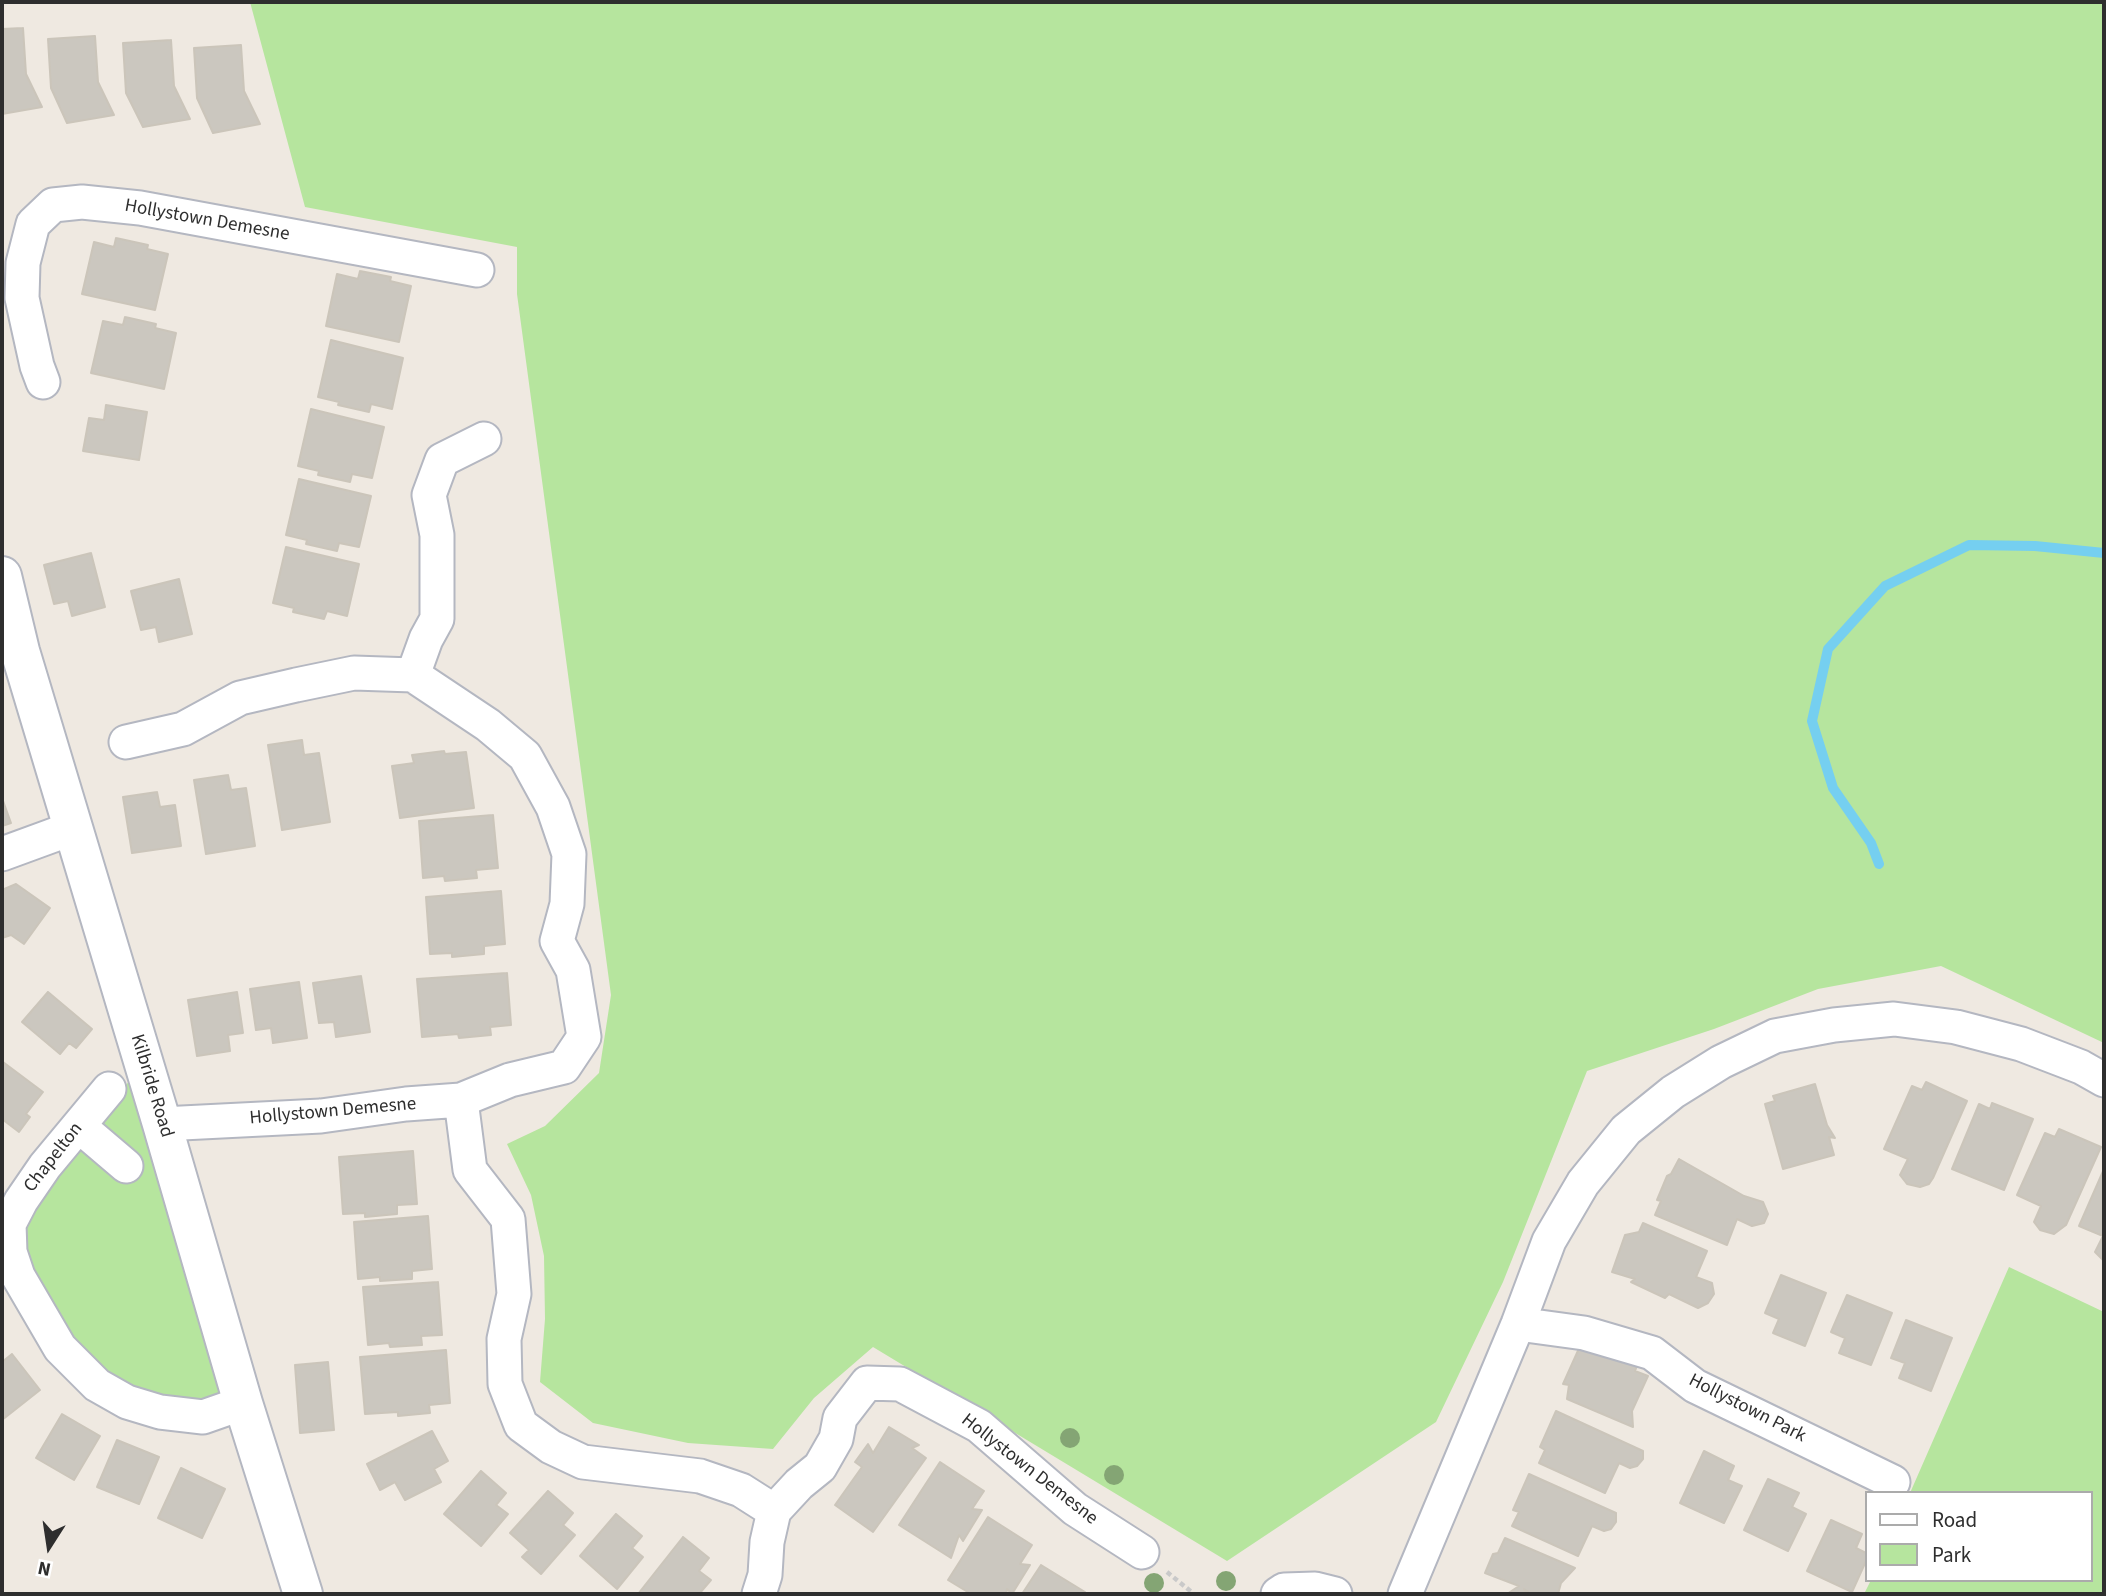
<!DOCTYPE html>
<style>
body{margin:0}
#map{position:relative;width:2106px;height:1596px;overflow:hidden;background:#efe9e1;font-family:"Source Sans 3",sans-serif}
canvas{display:block}
.frame{position:absolute;inset:0;border:4px solid #2e2e2e;pointer-events:none}
.legend{position:absolute;left:1865px;top:1491px;width:228px;height:91px;box-sizing:border-box;background:#fff;border:2px solid #ababab;margin:0;padding:9px 12px;list-style:none;font-size:21px;color:#2e2e2e}
.legend li{display:flex;align-items:center;gap:14px;height:35px}
.legend b{width:35px;border:2px solid #ababab}
.north{position:absolute;left:14px;top:1512px;width:70px;height:70px;-webkit-text-stroke:5px #fff;paint-order:stroke;rotate:192deg;font-size:19px;font-weight:700;line-height:28px;text-align:center;color:#2e2e2e}
.north::after{content:'';display:block;margin:auto;width:24px;height:32px;background:#2e2e2e;clip-path:polygon(50% 0,100% 100%,50% 72%,0 100%)}
</style>
<div id="map">
<canvas width="2106" height="1596"></canvas>
<div class="frame"></div>
<ul class="legend">
<li><b style="height:9px;background:#fff"></b>Road</li>
<li><b style="height:19px;background:#b6e59e"></b>Park</li>
</ul>
<div class="north">N</div>
</div>
<script>
const ctx = document.querySelector('canvas').getContext('2d');
ctx.lineJoin = 'round';
function fillPath(path, color) { ctx.fillStyle = color; ctx.fill(path, 'evenodd'); }
const toPath = rows => new Path2D(rows.map(r => 'M' + r).join(''));
function strokePath(path, color, width, dash) { ctx.strokeStyle = color; ctx.lineWidth = width; ctx.lineCap = dash ? 'butt' : 'round'; ctx.setLineDash(dash || []); ctx.stroke(path); }
function write(font, color, halo, rows, align = 'center') {
  ctx.font = font + ' "Source Sans 3",sans-serif'; ctx.lineWidth = 6; ctx.setLineDash([]); ctx.textBaseline = 'middle'; ctx.strokeStyle = halo; ctx.fillStyle = color; for (const [text, x, y, turn = 0] of rows) {
    ctx.save(); ctx.translate(x, y); ctx.rotate((+turn || 0) * Math.PI / 180); ctx.textAlign = isNaN(turn) ? turn : align; if (halo) ctx.strokeText(text, 0, 0); ctx.fillText(text, 0, 0); ctx.restore();
  }
}
const green = toPath([
 [250,2,2104,2,2104,1043,1941,966,1818,989,1714,1029,1587,1071,1503,1282,1436,1422,1227,1561,873,1347,814,1398,773,1449,688,1443,593,1423,540,1382,545,1319,544,1256,531,1195,507,1144,545,1126,599,1073,611,995,517,294,517,247,305,207],
 [131,1079,232,1399,162,1406,63,1345,15,1228,55,1171],
 [2009,1267,2104,1312,2104,1594,1864,1594,1871,1580,2090,1580,2090,1493,1910,1493]
]);
const stream = toPath([
 [1879,864,1871,843,1833,788,1812,721,1828,649,1885,586,1969,545,2035,546,2104,553]
]);
const building = toPath([
 [23,28,26,74,42,107,2,114,2,29,23,28],
 [95,36,98,82,114,115,67,123,51,88,48,39,95,36],
 [171,40,174,86,190,119,143,127,126,93,123,43,171,40],
 [241,45,244,91,260,124,213,133,197,98,194,48,241,45],
 [116,238,148,245,147,249,168,254,155,310,82,294,94,242,114,247,116,238],
 [360,271,391,277,390,281,411,286,399,342,326,326,337,274,358,279,360,271],
 [125,317,156,324,155,328,176,333,164,389,91,373,103,321,123,325,125,317],
 [331,340,403,358,392,409,371,404,369,412,338,405,339,402,318,397,331,340],
 [106,405,147,412,139,460,83,451,89,418,104,420,106,405],
 [311,409,384,427,372,478,352,474,350,482,318,475,319,471,298,466,311,409],
 [299,479,371,496,359,547,339,543,337,551,306,544,307,540,286,535,299,479],
 [286,547,359,564,347,616,327,611,324,619,293,612,294,608,273,603,286,547],
 [91,553,105,607,72,616,68,601,54,604,44,565,91,553],
 [179,579,192,634,159,642,156,627,141,630,131,591,179,579],
 [302,740,304,755,319,753,330,822,282,830,268,745,302,740],
 [444,751,445,754,466,752,474,808,400,818,392,766,414,763,412,755,444,751],
 [228,775,231,790,246,788,255,846,206,854,194,780,228,775],
 [157,792,160,807,175,805,181,846,132,853,123,797,157,792],
 [2,798,11,823,2,826,2,798],
 [493,815,498,868,476,870,477,878,445,881,444,876,423,878,419,821,493,815],
 [16,884,50,908,24,944,11,935,2,938,2,890,16,884],
 [501,891,505,944,484,946,484,954,452,957,452,953,430,954,426,897,501,891],
 [507,973,511,1025,490,1027,491,1035,459,1038,458,1034,422,1037,417,979,507,973],
 [361,976,370,1032,336,1037,334,1022,319,1023,313,983,361,976],
 [299,982,307,1038,273,1043,271,1028,256,1030,250,989,299,982],
 [48,992,92,1029,76,1048,69,1043,60,1054,22,1022,48,992],
 [237,992,243,1033,228,1035,230,1051,197,1056,188,1000,237,992],
 [3,1062,43,1092,26,1114,30,1117,19,1132,2,1119,3,1062],
 [1926,1082,1967,1101,1933,1178,1929,1184,1920,1187,1907,1184,1900,1175,1908,1159,1884,1149,1912,1086,1922,1090,1926,1082],
 [1815,1084,1827,1125,1835,1138,1829,1137,1834,1155,1783,1169,1765,1104,1775,1101,1773,1096,1815,1084],
 [1992,1103,2033,1119,2004,1190,1952,1169,1979,1104,1990,1109,1992,1103],
 [2059,1129,2101,1147,2066,1225,2054,1234,2040,1230,2034,1222,2041,1206,2017,1195,2045,1133,2055,1137,2059,1129],
 [413,1151,417,1204,397,1205,397,1214,365,1217,365,1213,343,1214,339,1157,413,1151],
 [1679,1159,1744,1196,1763,1202,1768,1214,1764,1223,1752,1226,1737,1219,1727,1245,1655,1215,1661,1201,1657,1200,1667,1176,1671,1174,1679,1159],
 [2104,1169,2104,1261,2095,1252,2103,1236,2079,1226,2104,1169],
 [428,1216,432,1269,412,1271,412,1279,380,1281,380,1277,358,1279,354,1222,428,1216],
 [1643,1223,1707,1251,1696,1277,1712,1283,1714,1294,1708,1303,1698,1308,1669,1294,1665,1298,1631,1282,1635,1279,1612,1272,1625,1235,1639,1232,1643,1223],
 [1781,1275,1826,1293,1805,1346,1773,1333,1779,1319,1765,1313,1781,1275],
 [438,1282,442,1335,421,1336,422,1345,390,1347,389,1343,368,1345,363,1287,438,1282],
 [1847,1295,1892,1313,1871,1365,1839,1353,1845,1338,1831,1332,1847,1295],
 [1906,1320,1952,1338,1931,1391,1899,1378,1905,1363,1891,1358,1906,1320],
 [1581,1344,1604,1351,1637,1366,1635,1371,1648,1376,1632,1411,1633,1427,1567,1399,1569,1385,1563,1384,1581,1344],
 [446,1350,450,1403,429,1405,430,1413,398,1416,398,1412,365,1414,360,1357,446,1350],
 [12,1354,40,1390,2,1420,2,1362,12,1354],
 [328,1362,334,1430,300,1433,295,1365,328,1362],
 [1556,1411,1643,1451,1643,1459,1637,1466,1630,1468,1619,1463,1605,1493,1539,1463,1545,1450,1540,1447,1556,1411],
 [62,1414,100,1436,74,1480,36,1458,62,1414],
 [889,1427,919,1445,912,1448,926,1458,873,1532,835,1505,862,1467,855,1462,868,1444,873,1453,889,1427],
 [432,1431,448,1461,434,1469,441,1482,405,1500,395,1482,380,1490,367,1464,432,1431],
 [117,1440,159,1457,139,1504,97,1487,117,1440],
 [1704,1451,1734,1466,1728,1480,1742,1486,1724,1523,1680,1503,1704,1451],
 [940,1462,984,1491,972,1509,982,1510,963,1541,959,1535,951,1558,899,1525,940,1462],
 [181,1468,225,1489,202,1538,158,1518,181,1468],
 [481,1471,506,1493,496,1505,508,1514,481,1546,444,1514,481,1471],
 [1529,1474,1616,1513,1616,1522,1611,1529,1604,1531,1592,1526,1578,1556,1512,1526,1519,1512,1513,1510,1529,1474],
 [1768,1479,1799,1493,1792,1507,1806,1514,1788,1551,1744,1530,1768,1479],
 [548,1491,573,1513,563,1525,575,1535,541,1574,522,1557,529,1550,510,1533,548,1491],
 [616,1514,642,1536,632,1548,643,1557,617,1589,580,1556,616,1514],
 [988,1517,1032,1545,1020,1564,1030,1565,1012,1594,1007,1589,1006,1594,971,1594,948,1580,988,1517],
 [1831,1520,1862,1534,1856,1548,1866,1553,1866,1561,1852,1592,1807,1571,1831,1520],
 [683,1537,709,1558,699,1571,711,1580,699,1594,638,1594,683,1537],
 [1505,1538,1575,1568,1561,1583,1558,1594,1531,1594,1524,1589,1527,1594,1507,1594,1519,1586,1485,1573,1493,1554,1498,1553,1505,1538],
 [1041,1565,1085,1592,1084,1594,1022,1594,1041,1565]
]);
const path = toPath([
 [1167,1572,1194,1594]
]);
const street = toPath([
 [43,382,37,366,22,298,23,263,33,224,53,205,82,202,140,208,477,270],
 [413,675,426,639,437,619,437,535,429,495,442,460,484,439],
 [126,742,183,729,240,698,296,685,354,673,413,675,488,725,525,756,553,807,569,854,567,904,557,941,573,970,584,1037,564,1067,510,1080,461,1100,406,1104,321,1116,162,1124],
 [2,854,73,828],
 [109,1089,45,1166,21,1201,9,1224,10,1252,18,1276,60,1348,97,1385,127,1402,160,1412,203,1417,243,1403],
 [461,1100,470,1170,508,1219,514,1294,504,1339,505,1384,521,1425,551,1447,583,1462,700,1476,741,1490,774,1511],
 [79,1126,126,1166],
 [1518,1324,1584,1333,1652,1353,1695,1386,1893,1482],
 [759,1594,765,1575,767,1542,774,1511,799,1484,820,1467,836,1439,840,1418,867,1383,900,1384,979,1426,1075,1509,1142,1552],
 [1278,1594,1284,1590,1315,1589,1335,1594],
 [1405,1594,1518,1324,1549,1241,1583,1183,1626,1130,1673,1092,1721,1062,1775,1036,1834,1025,1894,1019,1956,1027,2021,1044,2081,1067,2104,1080]
]);
const secondary = toPath([
 [2,576,20,651,162,1124,243,1403,303,1594]
]);
const trees = [
 [1070,1438],
 [1114,1475],
 [1226,1581],
 [1154,1583]
];
const streetNames = [
 ["Hollystown Demesne",207,221,10],
 ["Kilbride Road",151,1086,73],
 ["Hollystown Demesne",333,1112,-5],
 ["Chapelton",54,1158,-52],
 ["Hollystown Park",1747,1409,27],
 ["Hollystown Demesne",1029,1470,38]
];
fillPath(green, '#b6e59e');
strokePath(stream, '#75cff0', 10);
fillPath(building, '#cbc7bf');
strokePath(building, '#cbc5ba', 2);
strokePath(street, '#b4b7c1', 37);
strokePath(secondary, '#b4b7c1', 42);
strokePath(path, '#c9c9c9', 4.5, [5, 3.5]);
strokePath(street, '#fff', 33);
strokePath(secondary, '#fff', 38);
ctx.fillStyle = '#84a574';
for (const [x, y] of trees) { ctx.beginPath(); ctx.arc(x, y, 10, 0, 2 * Math.PI); ctx.fill(); }
write('19px', '#2e2e2e', '#fff', streetNames);
</script>
